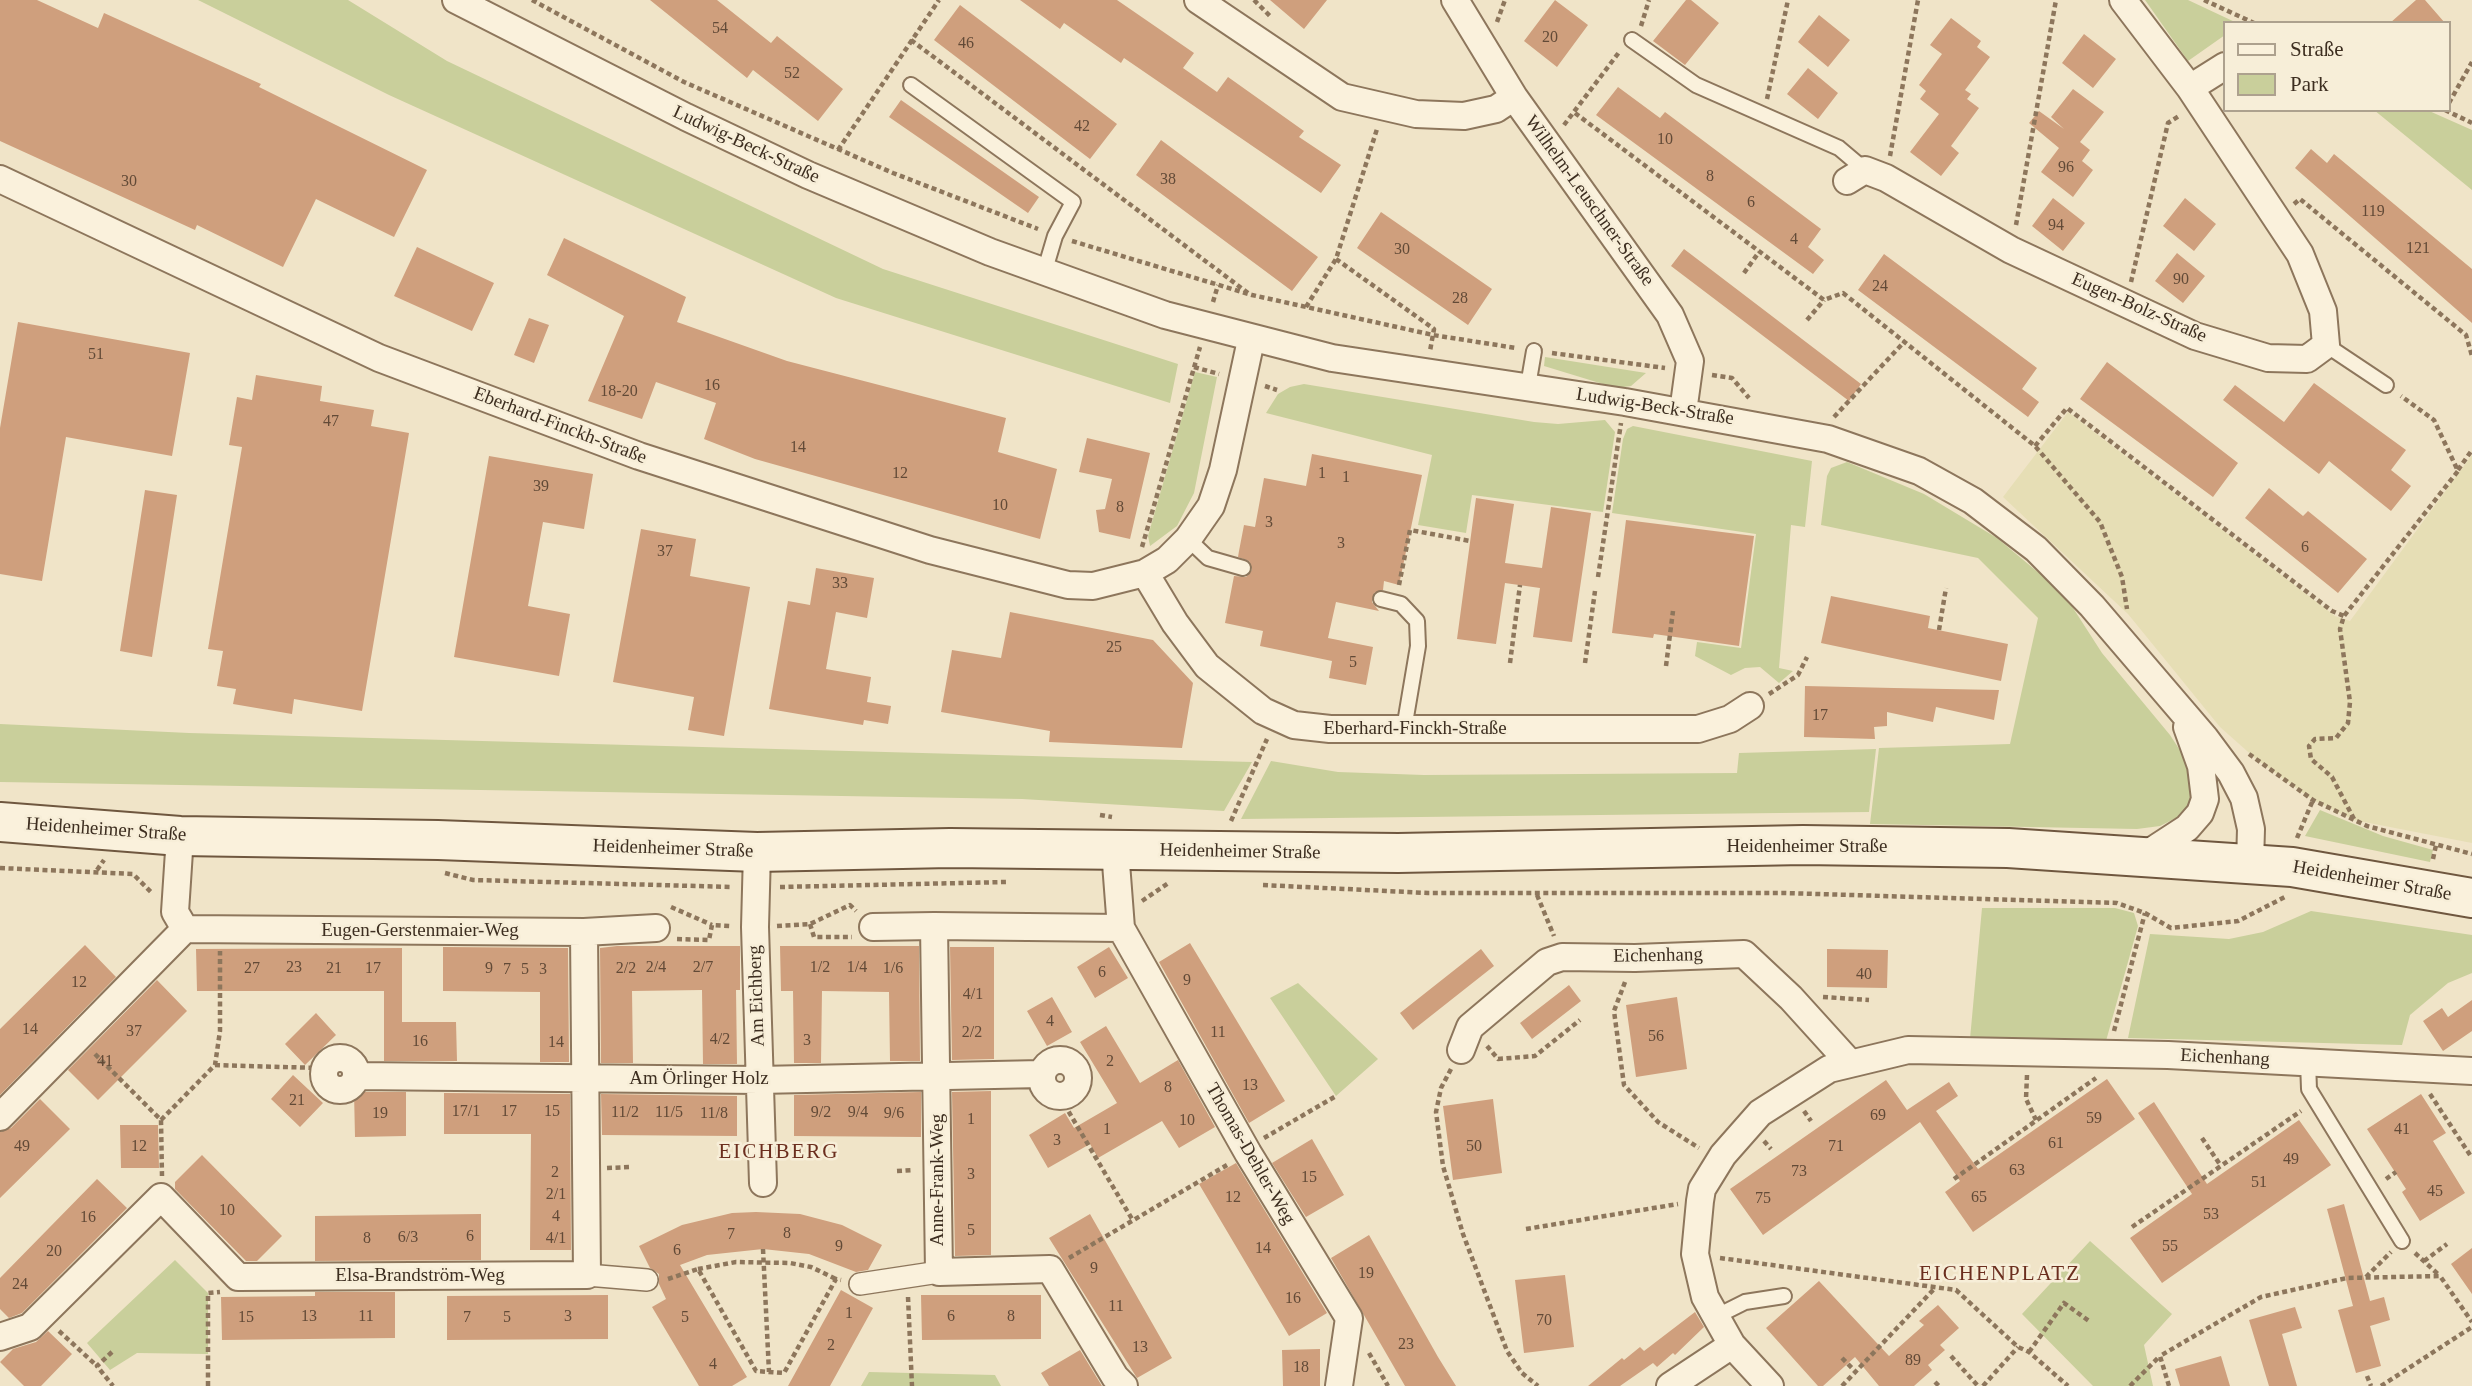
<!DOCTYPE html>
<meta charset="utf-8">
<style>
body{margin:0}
#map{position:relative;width:2472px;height:1386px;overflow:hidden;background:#f0e4c8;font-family:Georgia,serif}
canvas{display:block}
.legend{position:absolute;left:2223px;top:21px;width:228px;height:91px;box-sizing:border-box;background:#f7eed8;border:2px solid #ada18e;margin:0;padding:9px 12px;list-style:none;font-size:21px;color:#3d2e20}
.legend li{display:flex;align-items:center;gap:14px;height:35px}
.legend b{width:35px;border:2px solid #ada18e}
</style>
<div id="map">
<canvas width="2472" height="1386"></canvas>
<ul class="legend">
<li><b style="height:9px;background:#faf1dc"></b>Straße</li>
<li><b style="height:19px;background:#c9cf9b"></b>Park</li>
</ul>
</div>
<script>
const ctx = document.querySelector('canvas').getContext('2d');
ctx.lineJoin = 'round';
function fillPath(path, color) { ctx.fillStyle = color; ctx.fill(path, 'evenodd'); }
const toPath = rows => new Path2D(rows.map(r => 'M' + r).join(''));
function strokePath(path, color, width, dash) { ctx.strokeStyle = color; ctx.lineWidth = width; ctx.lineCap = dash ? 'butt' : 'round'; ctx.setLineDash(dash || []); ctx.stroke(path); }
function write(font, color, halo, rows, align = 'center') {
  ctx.font = font + ' Georgia,serif'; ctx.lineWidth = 5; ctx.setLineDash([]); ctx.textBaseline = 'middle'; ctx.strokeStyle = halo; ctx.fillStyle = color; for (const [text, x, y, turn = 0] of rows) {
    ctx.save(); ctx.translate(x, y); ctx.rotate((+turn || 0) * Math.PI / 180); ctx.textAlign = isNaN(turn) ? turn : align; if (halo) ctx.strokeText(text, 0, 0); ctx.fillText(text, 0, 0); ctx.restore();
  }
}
const farmland = toPath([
 [2068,412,2335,616,2350,621,2472,455,2472,843,2354,820,2313,800,2256,759,2220,727,2128,614,2003,497]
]);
const green = toPath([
 [198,0,348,0,447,61,883,269,1178,364,1170,403,836,298,389,95],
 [2145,0,2188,0,2237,23,2225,23,2225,35,2188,61],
 [2374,110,2427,110,2472,130,2472,190],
 [1545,357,1646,373,1631,386,1616,388,1544,366],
 [1195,372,1217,377,1194,493,1177,526,1150,546,1148,536],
 [1304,384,1534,422,1558,424,1605,420,1615,432,1603,512,1472,495,1466,533,1418,525,1432,455,1266,413,1278,394,1290,387],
 [1633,426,1812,461,1805,527,1791,525,1779,668,1793,671,1779,683,1760,667,1745,668,1731,675,1695,656,1697,642,1741,648,1756,534,1612,513,1623,439,1627,429],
 [1847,462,1924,494,1997,538,2064,594,2102,653,2170,735,2187,761,2193,797,2186,813,2160,826,2137,829,1870,824,1879,748,2010,744,2038,618,1978,558,1821,525,1827,476,1831,468],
 [0,724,189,733,1252,762,1224,811,1022,799,0,782],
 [1876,749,1869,812,1241,819,1271,761,1338,772,1424,775,1737,773,1739,753],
 [2320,810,2383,836,2433,850,2430,862,2305,836],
 [1982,908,2115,908,2134,913,2138,926,2106,1041,1970,1039],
 [2311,911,2472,935,2472,973,2448,983,2410,1015,2402,1045,2128,1038,2150,934,2229,939,2263,932],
 [1298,983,1378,1059,1336,1096,1270,998],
 [2090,1241,2172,1314,2144,1345,2153,1386,2093,1386,2022,1314],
 [175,1260,208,1293,208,1354,137,1353,110,1370,87,1343],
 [869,1372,995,1375,1001,1386,861,1386]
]);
const building = toPath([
 [0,0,37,0,98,28,104,13,261,84,259,87,427,170,394,237,316,199,283,267,197,225,195,230,0,141],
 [650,0,717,0,771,43,777,36,843,89,818,121,753,70,747,78],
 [1020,0,1117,0,1194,53,1183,68,1217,92,1228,77,1304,131,1299,137,1341,165,1321,193,1124,58,1121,63,1064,23,1060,29],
 [1270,0,1327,0,1304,29],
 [1555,0,1588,25,1557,67,1524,41],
 [1686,0,1691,0,1719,23,1685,65,1653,41],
 [2416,0,2425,0,2445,23,2390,23],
 [960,5,1117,124,1090,159,934,40],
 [1819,15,1850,40,1828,67,1798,42],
 [1951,18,1981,41,1977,47,1990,57,1965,90,1971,94,1967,99,1979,108,1951,146,1959,153,1941,176,1910,152,1939,114,1920,99,1926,91,1919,85,1942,54,1930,45],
 [2084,34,2116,59,2093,88,2062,63],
 [1808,68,1838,93,1818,119,1787,94],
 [1618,87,1660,118,1665,112,1821,229,1808,247,1824,260,1813,274,1596,115],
 [2073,89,2104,112,2080,142,2090,150,2082,161,2093,170,2073,197,2041,172,2059,148,2029,123,2039,111,2064,129,2051,117],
 [901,100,1039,197,1028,213,889,117],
 [1161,140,1318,257,1292,291,1136,175],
 [2311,149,2327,163,2334,154,2472,269,2472,323,2295,168],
 [2053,198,2085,223,2063,251,2032,226],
 [2185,198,2216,224,2194,251,2163,226],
 [1381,212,1492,289,1468,325,1357,248],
 [564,238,686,297,677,322,787,361,1006,418,998,452,1057,469,1040,539,755,459,704,439,716,403,656,382,642,419,588,401,624,316,547,275],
 [417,247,494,283,472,331,394,296],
 [1684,249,1861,384,1849,401,1671,266],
 [2177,253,2205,276,2183,303,2155,281],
 [1884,254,2037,368,2022,389,2039,402,2028,417,1858,290],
 [529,318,549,325,534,363,514,355],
 [18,322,190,353,172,456,66,437,42,581,0,574,0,428],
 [2107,362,2238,463,2213,497,2080,399],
 [256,375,322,386,320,401,374,410,371,426,409,433,362,711,294,699,292,714,233,704,236,689,217,686,223,651,208,649,242,447,229,445,237,397,252,400],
 [2314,383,2406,450,2391,470,2411,486,2391,511,2329,461,2319,474,2223,400,2235,385,2284,422],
 [1087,438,1150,453,1130,539,1099,532,1096,510,1105,509,1112,479,1079,472],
 [1312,454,1422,475,1399,585,1384,581,1383,590,1374,593,1372,602,1379,611,1336,602,1328,638,1373,647,1366,685,1329,678,1332,661,1260,646,1263,631,1225,623,1234,576,1246,577,1252,570,1249,561,1238,557,1239,551,1244,525,1255,527,1264,478,1306,486],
 [489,456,593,474,584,529,543,522,528,606,570,614,559,676,454,657],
 [2269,488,2303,516,2308,511,2367,559,2338,593,2245,518],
 [145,490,177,495,152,657,120,651],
 [1476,498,1514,504,1505,563,1542,568,1551,507,1591,513,1572,642,1533,637,1540,588,1505,583,1496,644,1457,639],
 [1626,520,1754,536,1739,646,1654,634,1653,638,1612,633],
 [641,529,696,539,690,576,750,587,724,736,688,730,694,697,613,682],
 [816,568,874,578,867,618,836,612,826,669,871,677,867,702,891,706,888,724,864,720,863,725,769,709,788,601,810,605],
 [1831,596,1930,616,1928,628,2008,644,2001,681,1821,643],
 [1010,612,1153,640,1193,683,1182,748,1049,742,1050,731,941,712,952,650,1001,658],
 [1805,686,1894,688,1999,690,1994,720,1936,707,1933,722,1887,712,1887,726,1874,727,1875,739,1804,737],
 [1190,943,1285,1101,1249,1123,1159,962],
 [85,945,116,977,0,1095,0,1029],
 [617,946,740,946,740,990,736,990,737,1064,703,1064,702,990,632,991,633,1063,601,1063,600,948],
 [780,946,919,946,920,1061,890,1061,889,992,822,991,821,1063,794,1063,793,991,781,991],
 [443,947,568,948,569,1062,540,1062,540,992,443,991],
 [950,947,994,947,994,1059,952,1060],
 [1109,947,1128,978,1095,998,1077,967],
 [402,948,402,1022,456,1022,457,1061,384,1061,384,991,197,991,196,949],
 [1481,949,1494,966,1413,1030,1400,1013],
 [1827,949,1888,950,1887,988,1827,987],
 [157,980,187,1011,98,1100,68,1070],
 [1569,985,1581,1001,1532,1039,1520,1023],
 [1052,997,1072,1032,1047,1046,1027,1011],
 [1677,997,1687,1069,1636,1077,1626,1005],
 [2472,1000,2472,1031,2443,1051,2423,1021,2442,1008,2448,1017],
 [316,1013,336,1035,305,1065,285,1044],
 [1106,1026,1140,1083,1178,1060,1215,1127,1179,1148,1162,1121,1098,1158,1090,1144,1048,1168,1029,1135,1065,1113,1074,1128,1117,1103,1080,1042],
 [293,1075,323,1103,300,1127,271,1099],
 [2107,1079,2135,1119,1973,1232,1945,1192,1960,1181,1920,1122,1763,1235,1730,1189,1886,1080,1907,1110,1949,1082,1958,1096,1936,1111,1978,1169],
 [991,1091,991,1255,955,1256,952,1092],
 [354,1092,406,1092,406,1136,355,1137],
 [921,1092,921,1137,794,1136,794,1095],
 [444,1093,570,1094,571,1250,530,1250,531,1134,444,1134],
 [601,1094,737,1096,737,1136,602,1135],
 [2421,1094,2446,1133,2433,1141,2465,1193,2420,1221,2402,1192,2406,1189,2367,1129],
 [40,1099,70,1129,0,1198,0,1132,11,1128],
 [1493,1099,1502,1173,1453,1180,1443,1106],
 [2154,1102,2207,1184,2299,1120,2331,1165,2162,1283,2130,1238,2192,1194,2138,1113],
 [120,1125,158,1125,159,1168,121,1168],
 [1312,1139,1344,1195,1306,1217,1272,1163],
 [202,1155,282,1236,257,1261,246,1261,175,1189,175,1182],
 [1236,1163,1327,1313,1289,1336,1199,1184],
 [97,1179,127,1208,22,1313,9,1318,0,1309,0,1278],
 [2344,1204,2370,1301,2384,1297,2390,1320,2370,1326,2381,1366,2356,1373,2338,1310,2353,1306,2327,1209],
 [756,1212,800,1214,842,1225,882,1245,868,1270,856,1272,809,1254,763,1249,707,1255,680,1265,747,1377,732,1386,699,1386,652,1307,666,1299,659,1284,659,1274,650,1268,639,1246,682,1225,732,1213],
 [481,1214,481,1260,315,1261,315,1216],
 [1090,1214,1172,1358,1137,1378,1049,1238],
 [1369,1235,1438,1357,1456,1386,1405,1386,1331,1258],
 [2472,1248,2472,1294,2451,1264],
 [1565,1275,1574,1347,1524,1353,1515,1280],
 [1819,1281,1889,1356,1924,1325,1919,1321,1938,1305,1959,1328,1940,1345,1945,1350,1928,1365,1932,1370,1914,1386,1879,1386,1855,1357,1823,1386,1818,1386,1766,1328],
 [841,1290,873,1308,830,1386,788,1386],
 [315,1292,395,1292,395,1338,222,1340,221,1297,315,1296],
 [608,1295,608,1339,447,1340,447,1296],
 [921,1295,1041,1295,1041,1339,922,1340],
 [2295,1307,2302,1328,2282,1334,2297,1386,2269,1386,2249,1320],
 [1695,1312,1704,1327,1675,1355,1673,1353,1657,1367,1653,1363,1620,1386,1588,1386,1622,1358,1624,1360,1640,1347,1644,1351],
 [48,1331,72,1354,41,1386,24,1386,0,1362,13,1349,36,1342],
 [1320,1349,1320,1386,1283,1386,1282,1350],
 [1080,1350,1102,1386,1049,1386,1041,1373],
 [2221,1356,2230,1386,2180,1386,2175,1369]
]);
const path = toPath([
 [532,0,684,82,893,173,1038,229],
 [1254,0,1271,17],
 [2204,0,2254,23],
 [1497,22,1505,0],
 [1641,26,1649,0],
 [911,40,1248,293],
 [1767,99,1788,0],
 [2449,103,2472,62],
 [2445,110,2472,123],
 [1575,113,1824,300,1843,293,2035,446,2100,522,2122,577,2127,609],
 [1564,125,1620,51],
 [838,150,939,0],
 [1890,156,1918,0],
 [2294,204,2300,199,2466,335,2472,356],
 [2016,225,2056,0],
 [1072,241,1252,295,1433,335,1516,348],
 [1336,259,1434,329,1430,351],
 [1744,273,1759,252],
 [2131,282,2168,123,2179,116],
 [1213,302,1218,285],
 [1306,307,1336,259,1377,129],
 [1807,320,1824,300],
 [1552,353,1665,368],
 [1194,367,1219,374],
 [1712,375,1732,378,1749,398],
 [1265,386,1277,390],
 [1834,417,1905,341],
 [2035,446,2067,408,2332,611,2344,616],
 [2458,470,2472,450],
 [1142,547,1200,347],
 [1598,577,1621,423],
 [1399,585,1410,530,1470,541],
 [1939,630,1946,588],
 [1510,663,1520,585],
 [1585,663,1595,591],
 [1666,666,1673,611],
 [1769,694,1798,675,1807,657],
 [2249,754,2313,800,2367,826,2472,854],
 [1100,815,1112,817],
 [2354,819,2332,777,2311,759,2309,746,2315,739,2336,738,2348,723,2350,702,2340,629,2344,616,2458,471,2434,420,2401,396],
 [1231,821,1267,739],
 [2297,838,2313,800],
 [2433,859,2436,845],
 [0,868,133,874,152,893],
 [97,870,104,860],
 [445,873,473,880,733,887],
 [1263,885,1428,893,1784,893,2117,903,2145,913,2171,928,2238,921,2285,897],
 [780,887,1006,882],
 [1537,895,1554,936],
 [1142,901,1170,882],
 [671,907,712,925],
 [810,924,814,937,852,937],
 [777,926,810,924,850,905,856,911],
 [677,939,709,940,712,925,730,926],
 [1625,982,1614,1011,1624,1085,1658,1122,1699,1148],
 [1823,997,1869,1000],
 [2114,1031,2145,913],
 [1487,1046,1498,1059,1535,1056,1580,1020],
 [95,1054,161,1120,162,1176],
 [215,1065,318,1068,324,1073],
 [1451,1069,1441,1088,1436,1112,1443,1166,1463,1234,1507,1351,1522,1373,1538,1386],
 [2027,1075,2026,1099,2036,1120],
 [2430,1094,2472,1158],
 [1060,1097,1132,1219],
 [1804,1111,1811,1121],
 [161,1120,215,1065,220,1031,220,951],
 [1264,1138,1336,1096],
 [2202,1138,2221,1166],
 [1764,1141,1771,1149],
 [607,1168,631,1167],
 [897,1171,913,1170],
 [1954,1179,2096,1078],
 [2386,1179,2396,1172],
 [2132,1227,2301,1111],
 [1526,1229,1678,1204],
 [763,1249,769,1372],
 [2415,1253,2439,1275],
 [1069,1258,1227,1165],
 [1720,1258,1956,1290,2018,1347,2029,1352,2068,1386],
 [2424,1261,2447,1244],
 [698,1269,736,1262,790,1263,811,1267,836,1279],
 [2366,1277,2391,1252],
 [668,1279,698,1269,756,1371,784,1373,836,1279,841,1280],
 [908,1297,912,1386],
 [59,1331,97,1366],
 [112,1352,97,1366,113,1386],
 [2029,1352,2064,1303,2089,1321],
 [1369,1353,1388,1386],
 [1951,1356,1978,1386],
 [1842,1358,1856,1372],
 [2367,1376,2371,1386],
 [1935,1382,1939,1386],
 [208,1386,208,1293,220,1292],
 [1842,1386,1935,1288],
 [1983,1386,2018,1347],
 [2130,1386,2159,1357],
 [2169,1386,2160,1356,2261,1297,2347,1278,2440,1276,2472,1322],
 [2381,1386,2472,1327]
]);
const service = toPath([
 [1632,40,1696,85,1839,148,1865,170],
 [911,85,1073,202,1055,236,1044,273],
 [2326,345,2386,385],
 [1528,386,1534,351],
 [1188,539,1208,558,1243,568],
 [1381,599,1401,604,1417,621,1418,646,1404,729],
 [2308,1062,2309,1089,2402,1241],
 [1715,1317,1745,1302,1784,1296]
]);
const pedestrian = toPath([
 [587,1275,647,1280],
 [860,1284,939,1272]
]);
const minor = toPath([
 [456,0,686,117,808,175,990,252,1165,315,1332,358,1625,402,1828,439,1919,471,1973,501,2036,549,2092,606,2205,738,2231,773,2244,798,2251,829,2250,863],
 [1198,0,1342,97,1416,114,1464,116,1496,109,1514,97],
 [1455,0,1514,97,1670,315,1690,361,1683,412],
 [2190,88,2225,66],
 [0,179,379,358,639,456,930,550,1068,585,1093,586,1145,573,1175,623,1207,666,1263,711,1294,725,1330,729,1698,729,1730,719,1750,706],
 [1847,181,1865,170,1886,178,2011,250,2195,336,2268,358,2307,359,2326,345,2323,311,2300,254,2190,88,2123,0],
 [1145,573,1167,560,1188,539,1211,506,1223,470,1251,340],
 [180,836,175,912,185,929],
 [1115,850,1121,928,1248,1153,1349,1318,1339,1386],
 [757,852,755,927,763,1183],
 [2144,856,2187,828,2200,813,2205,799,2201,766,2187,727],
 [873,927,934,926],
 [1121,928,934,926,939,1272,1050,1269,1115,1377,1124,1386],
 [1461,1050,1470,1027,1547,962,1562,957,1635,958,1744,954,1791,998,1849,1062],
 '324 1074a16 16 0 1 1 32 0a16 16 0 1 1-32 0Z',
 '1042 1078a18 18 0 1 1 36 0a18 18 0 1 1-36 0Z',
 [356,1076,759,1080,1041,1074],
 [0,1117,185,929,584,932,656,928],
 [0,1337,30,1327,161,1197,238,1277,587,1275,584,932],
 [1670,1386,1732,1345],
 [1770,1386,1732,1345,1705,1297,1695,1254,1700,1201,1702,1189,1723,1155,1760,1113,1829,1069,1908,1050,2168,1055,2472,1071]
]);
const secondary = toPath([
 [0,822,180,836,438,840,757,852,950,848,1398,853,1803,845,2008,848,2292,867,2472,898]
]);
const numberNames = [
 ["54",720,29],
 ["20",1550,38],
 ["46",966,44],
 ["52",792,74],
 ["42",1082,127],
 ["10",1665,140],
 ["96",2066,168],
 ["8",1710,177],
 ["38",1168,180],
 ["30",129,182],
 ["6",1751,203],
 ["119",2373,212],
 ["94",2056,226],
 ["4",1794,240],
 ["121",2418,249],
 ["30",1402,250],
 ["90",2181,280],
 ["24",1880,287],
 ["28",1460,299],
 ["51",96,355],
 ["16",712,386],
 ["18-20",619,392],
 ["47",331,422],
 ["14",798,448],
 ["12",900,474],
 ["1",1322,474],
 ["1",1346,478],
 ["39",541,487],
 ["10",1000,506],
 ["8",1120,508],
 ["3",1269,523],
 ["3",1341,544],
 ["6",2305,548],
 ["37",665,552],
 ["33",840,584],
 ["25",1114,648],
 ["5",1353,663],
 ["17",1820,716],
 ["23",294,968],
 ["2/4",656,968],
 ["2/7",703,968],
 ["1/2",820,968],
 ["1/4",857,968],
 ["27",252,969],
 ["21",334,969],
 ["17",373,969],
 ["9",489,969],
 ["2/2",626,969],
 ["1/6",893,969],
 ["7",507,970],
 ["5",525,970],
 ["3",543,970],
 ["6",1102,973],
 ["40",1864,975],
 ["9",1187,981],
 ["12",79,983],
 ["4/1",973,995],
 ["4",1050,1022],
 ["14",30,1030],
 ["37",134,1032],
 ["2/2",972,1033],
 ["11",1218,1033],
 ["56",1656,1037],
 ["4/2",720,1040],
 ["3",807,1041],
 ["16",420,1042],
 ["14",556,1043],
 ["41",105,1062],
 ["2",1110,1062],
 ["13",1250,1086],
 ["8",1168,1088],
 ["21",297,1101],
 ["17/1",466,1112],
 ["17",509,1112],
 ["15",552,1112],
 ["11/2",625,1113],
 ["11/5",669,1113],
 ["9/2",821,1113],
 ["9/4",858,1113],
 ["19",380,1114],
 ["11/8",714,1114],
 ["9/6",894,1114],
 ["69",1878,1116],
 ["59",2094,1119],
 ["1",971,1120],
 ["10",1187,1121],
 ["1",1107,1130],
 ["41",2402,1130],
 ["3",1057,1141],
 ["61",2056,1144],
 ["49",22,1147],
 ["12",139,1147],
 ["50",1474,1147],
 ["71",1836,1147],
 ["49",2291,1160],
 ["63",2017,1171],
 ["73",1799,1172],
 ["2",555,1173],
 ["3",971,1175],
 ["15",1309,1178],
 ["51",2259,1183],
 ["45",2435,1192],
 ["2/1",556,1195],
 ["12",1233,1198],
 ["65",1979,1198],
 ["75",1763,1199],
 ["10",227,1211],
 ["53",2211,1215],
 ["4",556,1217],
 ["16",88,1218],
 ["5",971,1231],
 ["8",787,1234],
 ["7",731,1235],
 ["6",470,1237],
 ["6/3",408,1238],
 ["8",367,1239],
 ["4/1",556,1239],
 ["9",839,1247],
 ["55",2170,1247],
 ["14",1263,1249],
 ["6",677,1251],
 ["20",54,1252],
 ["9",1094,1269],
 ["19",1366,1274],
 ["24",20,1285],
 ["16",1293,1299],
 ["11",1116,1307],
 ["1",849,1314],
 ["13",309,1317],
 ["11",366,1317],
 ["3",568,1317],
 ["6",951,1317],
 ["8",1011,1317],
 ["15",246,1318],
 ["7",467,1318],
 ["5",507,1318],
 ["5",685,1318],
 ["70",1544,1321],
 ["23",1406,1345],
 ["2",831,1346],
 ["13",1140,1348],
 ["89",1913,1361],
 ["4",713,1365],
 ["18",1301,1368]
];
const streetNames = [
 ["Ludwig-Beck-Straße",746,145,25],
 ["Wilhelm-Leuschner-Straße",1589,201,54],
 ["Eugen-Bolz-Straße",2139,308,24],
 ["Ludwig-Beck-Straße",1655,407,9],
 ["Eberhard-Finckh-Straße",560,426,21],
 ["Eberhard-Finckh-Straße",1415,729],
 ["Heidenheimer Straße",106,830,4],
 ["Heidenheimer Straße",1807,847],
 ["Heidenheimer Straße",673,849,2],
 ["Heidenheimer Straße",1240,852,1],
 ["Heidenheimer Straße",2372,881,10],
 ["Eugen-Gerstenmaier-Weg",420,931],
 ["Eichenhang",1658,956,-1],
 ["Am Eichberg",757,996,-92],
 ["Eichenhang",2225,1058,3],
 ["Am Örlinger Holz",699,1079],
 ["Thomas-Dehler-Weg",1250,1154,60],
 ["Anne-Frank-Weg",938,1180,-90],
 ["Elsa-Brandström-Weg",420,1276]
];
const neighbourhoodNames = [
 ["EICHBERG",779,1152],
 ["EICHENPLATZ",2000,1274]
];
fillPath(farmland, '#e6deb5');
fillPath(green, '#c9cf9b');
fillPath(building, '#cf9f7d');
strokePath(service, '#8d765c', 18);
strokePath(pedestrian, '#8d765c', 24);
strokePath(minor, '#8d765c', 30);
strokePath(secondary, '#6f573f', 42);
strokePath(path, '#8d765c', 4.5, [5, 3.5]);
strokePath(service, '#faf1dc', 14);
strokePath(pedestrian, '#faf1dc', 21);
strokePath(minor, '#faf1dc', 26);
strokePath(secondary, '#faf1dc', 38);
write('16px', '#624a37', null, numberNames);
write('19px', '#3d2e20', '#f7eed8', streetNames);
ctx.letterSpacing = '2px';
write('21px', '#6b2e1e', '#f7eed8', neighbourhoodNames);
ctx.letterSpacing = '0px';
</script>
